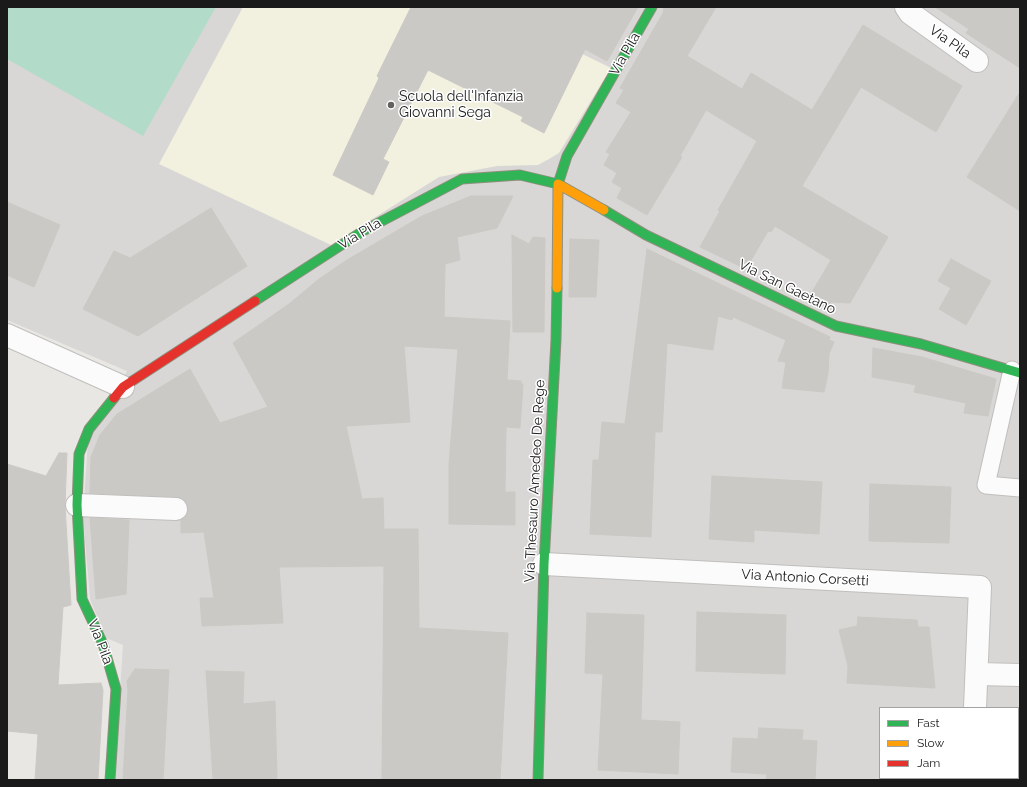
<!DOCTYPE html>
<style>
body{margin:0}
#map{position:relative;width:1027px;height:787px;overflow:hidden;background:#e9e7e3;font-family:Raleway,sans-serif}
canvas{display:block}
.frame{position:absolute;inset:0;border:8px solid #1a1a1a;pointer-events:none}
.legend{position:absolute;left:879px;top:707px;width:140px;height:72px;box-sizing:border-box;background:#fff;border:1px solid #a3a3a3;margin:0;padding:5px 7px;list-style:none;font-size:12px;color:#1a1a1a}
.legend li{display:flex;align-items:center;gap:8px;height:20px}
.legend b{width:20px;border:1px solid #a3a3a3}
</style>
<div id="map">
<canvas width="1027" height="787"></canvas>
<div class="frame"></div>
<ul class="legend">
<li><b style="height:5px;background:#30b455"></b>Fast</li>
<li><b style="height:5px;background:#ff9f0a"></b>Slow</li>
<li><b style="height:5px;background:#e5322d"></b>Jam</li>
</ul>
</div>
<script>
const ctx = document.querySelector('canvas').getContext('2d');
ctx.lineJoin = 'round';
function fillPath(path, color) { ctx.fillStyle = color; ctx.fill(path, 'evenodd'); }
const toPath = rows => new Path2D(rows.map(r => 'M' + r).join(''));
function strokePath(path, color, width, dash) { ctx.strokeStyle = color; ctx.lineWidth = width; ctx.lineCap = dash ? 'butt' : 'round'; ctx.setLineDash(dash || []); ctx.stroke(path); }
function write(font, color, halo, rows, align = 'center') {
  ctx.font = font + ' Raleway,sans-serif'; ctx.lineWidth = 3; ctx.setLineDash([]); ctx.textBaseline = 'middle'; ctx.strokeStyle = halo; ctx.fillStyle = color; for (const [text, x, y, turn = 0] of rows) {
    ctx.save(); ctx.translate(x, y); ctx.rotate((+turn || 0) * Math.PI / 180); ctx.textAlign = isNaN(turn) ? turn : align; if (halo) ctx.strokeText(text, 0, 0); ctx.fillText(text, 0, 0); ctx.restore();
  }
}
const residential = toPath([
 [7,7,1020,7,1020,780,114,780,123,645,106,638,90,599,83,517,88,440,127,371,7,320],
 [880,708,1018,708,1018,778,880,778]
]);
const education = toPath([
 [243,7,469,7,517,22,611,68,559,153,549,159,538,165,497,166,439,177,331,245,159,164]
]);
const pitch = toPath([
 [7,7,216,7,143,136,7,59]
]);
const building = toPath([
 [411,7,638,7,607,61,585,49,544,133,521,121,523,117,428,70,383,159,389,162,373,195,333,175,379,78,377,76,411,7],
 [664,7,716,7,687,56,742,89,751,73,812,110,863,25,962,86,936,132,861,87,802,186,888,237,850,303,831,302,831,310,808,299,831,260,775,226,771,232,768,231,746,269,700,247,720,211,718,210,757,141,706,110,680,156,682,157,647,215,617,198,622,188,612,182,617,173,604,165,610,154,606,152,631,112,616,103,624,90,620,88,663,13,664,7],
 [935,7,1020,7,1020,68,966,33,969,29,935,7],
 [1020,92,1020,211,967,177,1020,92],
 [471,196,513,196,497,228,457,237,460,260,445,264,444,317,510,321,507,380,521,381,521,384,523,384,520,428,506,427,505,492,515,492,515,525,449,524,449,465,458,349,404,346,410,422,346,426,362,499,383,498,384,529,418,529,419,628,508,633,500,780,382,780,384,566,279,567,283,623,202,626,200,598,214,598,204,532,181,533,181,520,186,516,188,510,187,503,182,498,176,497,90,493,91,457,100,435,117,414,190,369,220,423,268,407,233,343,289,304,319,279,347,260,422,216,471,196],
 [7,202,60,225,34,287,7,275,7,202],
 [211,208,247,266,138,336,83,309,114,251,130,258,211,208],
 [512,235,529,244,533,237,545,238,544,332,513,332,512,235],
 [570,239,599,240,596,297,569,297,570,239],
 [647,249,830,337,829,340,834,342,829,354,828,373,824,392,782,388,786,362,778,361,786,340,733,317,732,320,718,316,713,350,667,343,662,432,655,432,651,537,590,534,593,460,599,460,602,422,625,424,647,249],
 [951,259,991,281,966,325,939,309,951,288,938,281,951,259],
 [873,348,922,357,996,379,988,416,964,413,966,403,914,392,916,385,872,377,873,348],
 [59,453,67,453,65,506,71,605,63,607,58,685,101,683,103,690,98,780,35,780,38,734,7,731,7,464,46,476,59,453],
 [712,476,822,482,819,534,754,530,754,542,709,539,712,476],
 [870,484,951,487,949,543,869,541,870,484],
 [90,518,129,520,126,594,96,599,90,518],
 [697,612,786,615,785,674,696,671,697,612],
 [587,613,644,615,641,720,680,722,678,774,598,770,603,674,585,673,587,613],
 [858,617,917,620,918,627,929,627,935,688,847,683,848,666,839,630,857,626,858,617],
 [135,669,169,670,163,780,123,780,128,690,127,681,135,669],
 [206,671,244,672,243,704,275,701,277,780,213,780,206,671],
 [759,728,803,730,802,740,817,741,815,780,766,780,767,774,731,772,733,738,758,739,759,728]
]);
const lane = toPath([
 [1012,370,986,485,1020,488]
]);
const street = toPath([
 [906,7,910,13,977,61],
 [7,335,123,387],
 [77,505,176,509],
 [544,564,980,587,975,708],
 [978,674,1020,675],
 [970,780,970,778]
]);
const fast = toPath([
 [604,210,646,235,836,326,921,344,1020,373],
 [255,301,363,231,462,179,520,175,558,184,567,156,652,7],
 [110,780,116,689,103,644,82,599,77,505,79,454,89,429,114,398],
 [538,780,544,564,556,340,557,288]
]);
const slow = toPath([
 [557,288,558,184,604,210]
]);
const jam = toPath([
 [114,398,123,387,255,301]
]);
const markers = [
 [391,105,4,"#626260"]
];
const streetNames = [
 ["Via Pila",950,42,35],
 ["Via Pila",625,54,-60],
 ["Via Pila",360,234,-31],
 ["Via San Gaetano",787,287,26],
 ["Via Thesauro Amedeo De Rege",535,481,-87],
 ["Via Antonio Corsetti",805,578,3],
 ["Via Pila",100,642,69]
];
const poiNames = [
 ["Scuola dell'Infanzia",399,97],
 ["Giovanni Sega",399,113]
];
fillPath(residential, '#d8d7d5');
fillPath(education, '#f2f1df');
fillPath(pitch, '#b3dbca');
fillPath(building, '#cbc9c6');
strokePath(building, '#ccc9c5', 1);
strokePath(lane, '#c0bfbd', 19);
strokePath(street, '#c0bfbd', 24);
strokePath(fast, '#8f907e', 11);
strokePath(slow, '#8f907e', 11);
strokePath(jam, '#8f907e', 11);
strokePath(lane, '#fcfbfb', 17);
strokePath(street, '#fcfbfb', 22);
strokePath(fast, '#30b455', 9);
strokePath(slow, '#ff9f0a', 9);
strokePath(jam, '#e5322d', 9);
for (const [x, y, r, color] of markers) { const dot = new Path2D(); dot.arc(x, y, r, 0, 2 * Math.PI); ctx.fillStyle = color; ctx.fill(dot); strokePath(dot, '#fff', 1.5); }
write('14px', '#1a1a1a', '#fff', streetNames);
write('14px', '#1a1a1a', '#fff', poiNames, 'left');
</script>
